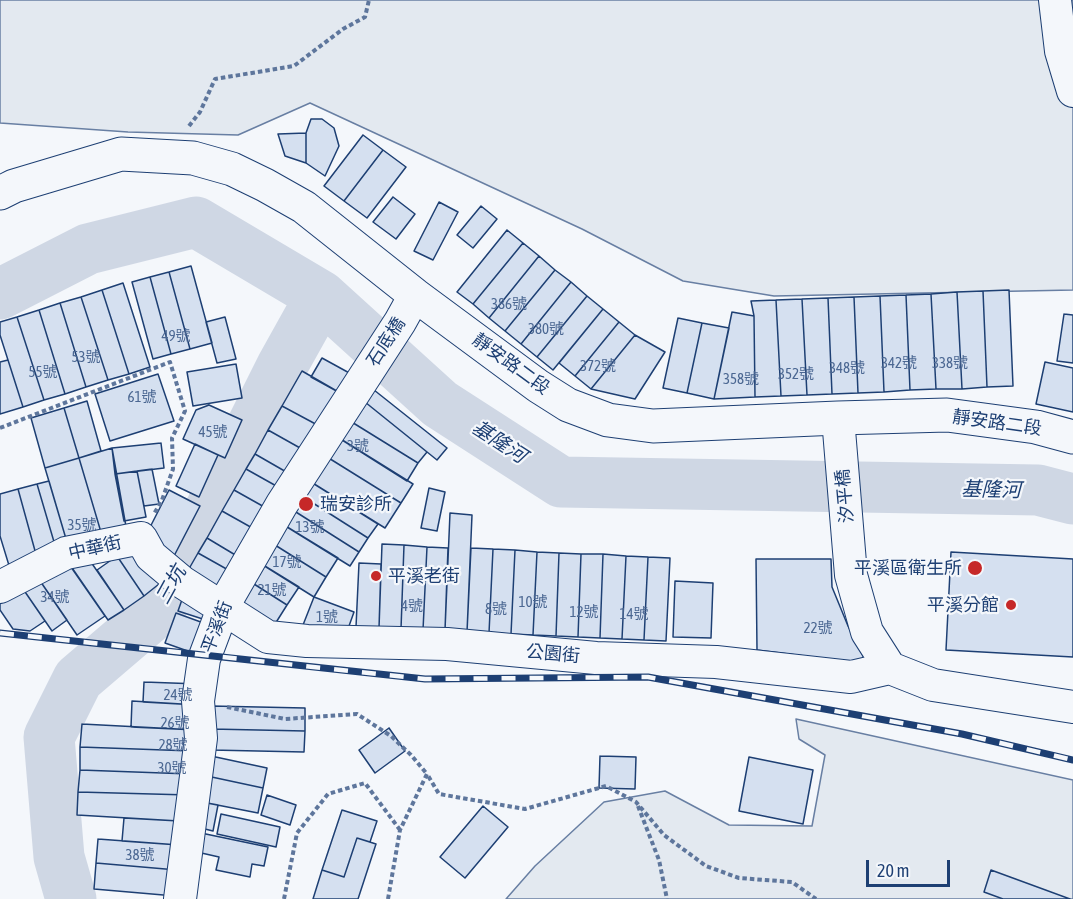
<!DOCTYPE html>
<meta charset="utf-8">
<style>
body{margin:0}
#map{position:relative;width:1073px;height:899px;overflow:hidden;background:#f4f7fb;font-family:"Asap Condensed",sans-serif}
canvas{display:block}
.scale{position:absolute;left:866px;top:860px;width:84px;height:27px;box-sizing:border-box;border:3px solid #1d3f73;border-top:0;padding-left:8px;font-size:18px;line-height:21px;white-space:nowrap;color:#1d3f73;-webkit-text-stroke:4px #f4f7fb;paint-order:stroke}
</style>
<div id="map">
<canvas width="1073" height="899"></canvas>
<div class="scale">20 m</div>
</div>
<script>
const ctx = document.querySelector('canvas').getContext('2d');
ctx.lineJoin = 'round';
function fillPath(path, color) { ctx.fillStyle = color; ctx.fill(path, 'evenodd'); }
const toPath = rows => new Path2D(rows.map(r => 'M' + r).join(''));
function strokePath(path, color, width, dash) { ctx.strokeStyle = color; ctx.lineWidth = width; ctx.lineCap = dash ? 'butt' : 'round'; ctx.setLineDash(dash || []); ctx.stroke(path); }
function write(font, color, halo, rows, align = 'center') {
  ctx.font = font + ' "Asap Condensed","Noto Sans TC",sans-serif'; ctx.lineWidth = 4.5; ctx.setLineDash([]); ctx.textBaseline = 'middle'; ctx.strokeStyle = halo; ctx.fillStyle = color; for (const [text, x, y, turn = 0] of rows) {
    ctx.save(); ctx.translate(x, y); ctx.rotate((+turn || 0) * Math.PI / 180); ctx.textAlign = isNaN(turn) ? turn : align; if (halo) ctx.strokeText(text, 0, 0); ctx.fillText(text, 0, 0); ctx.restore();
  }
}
const green = toPath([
 [0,0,1073,0,1073,290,774,296,683,281,582,229,310,103,238,135,128,132,0,123,0,0],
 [796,719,1073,780,1073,899,506,899,535,866,604,802,665,791,729,825,812,826,825,755,799,739,796,719]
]);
const river = toPath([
 [0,294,88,249,196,222,321,296,440,404,561,482,1038,490,1073,499],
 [71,899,59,857,49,737,78,679,161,608,282,366,321,296]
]);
const building = toPath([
 [311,119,322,119,334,128,339,146,325,176,306,163,306,133,311,119],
 [306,133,306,163,285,156,278,134,306,133],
 [363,135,383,150,344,201,324,186,363,135],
 [383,150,406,167,367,218,344,201,383,150],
 [393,197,415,214,396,239,373,222,393,197],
 [439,202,458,212,433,260,414,251,439,202],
 [481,206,497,219,473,248,457,235,481,206],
 [507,230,523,243,473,304,457,292,507,230],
 [523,243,539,256,489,318,473,304,523,243],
 [539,256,555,270,505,331,489,318,539,256],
 [191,266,212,343,190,349,169,272,191,266],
 [555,270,571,282,521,344,505,331,555,270],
 [169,272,190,349,171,354,150,277,169,272],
 [150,277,171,354,153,359,132,282,150,277],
 [571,282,587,296,537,357,521,344,571,282],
 [123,283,150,367,129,374,102,290,123,283],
 [102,290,129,374,108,380,81,297,102,290],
 [1009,290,1013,386,987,387,983,291,1009,290],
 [983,291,987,387,962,389,957,292,983,291],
 [957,292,962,389,936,389,931,294,957,292],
 [931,294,936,389,910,390,906,295,931,294],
 [906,295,910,390,884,392,880,296,906,295],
 [587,296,603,309,553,370,537,357,587,296],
 [880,296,884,392,858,393,854,297,880,296],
 [81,297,108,380,86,387,60,303,81,297],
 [854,297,858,393,832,394,828,298,854,297],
 [828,298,832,394,807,395,802,299,828,298],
 [802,299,807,395,781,396,776,300,802,299],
 [776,300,781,396,755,397,754,316,751,301,776,300],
 [60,303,86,387,65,394,39,310,60,303],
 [603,309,619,322,575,376,559,363,603,309],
 [39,310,65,394,44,400,17,317,39,310],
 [732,312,754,316,755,397,714,399,732,312],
 [1064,314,1073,315,1073,363,1057,361,1064,314],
 [17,317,44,400,23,407,0,335,0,322,17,317],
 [225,317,236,359,217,363,206,322,225,317],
 [678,318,702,323,687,393,663,388,678,318],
 [619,322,635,335,591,389,575,376,619,322],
 [702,323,729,328,714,399,687,393,702,323],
 [635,335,665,352,635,399,591,389,635,335],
 [322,358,353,375,342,394,311,377,322,358],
 [8,360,23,407,0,414,0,362,8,360],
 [1045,362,1073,368,1073,412,1036,404,1045,362],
 [236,364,242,398,193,406,187,372,236,364],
 [302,371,342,394,323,428,282,406,302,371],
 [158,374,174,421,110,441,95,394,158,374],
 [369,386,447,448,437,460,360,398,369,386],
 [360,398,427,452,418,463,342,416,360,398],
 [87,401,101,451,79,458,64,408,87,401],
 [209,405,242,420,225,458,183,439,196,410,209,405],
 [282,406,323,428,309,453,268,430,282,406],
 [64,408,79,458,45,468,31,418,64,408],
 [342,416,418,463,407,481,331,433,342,416],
 [268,430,309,453,295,477,255,454,268,430],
 [331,433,413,484,401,503,319,452,331,433],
 [161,443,164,468,115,474,112,448,161,443],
 [195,444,218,455,199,497,176,486,195,444],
 [112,448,127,532,103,539,79,458,112,448],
 [319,452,401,503,385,528,303,477,319,452],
 [255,454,295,477,287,492,246,469,255,454],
 [79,458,103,539,69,549,45,468,79,458],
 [152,469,159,504,144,506,137,471,152,469],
 [246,469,287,492,275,513,234,490,246,469],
 [137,471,146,517,124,521,115,474,137,471],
 [303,477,378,524,368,538,294,491,303,477],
 [49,481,69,549,57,552,37,484,49,481],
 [37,484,57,552,37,558,18,489,37,484],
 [429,488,445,492,437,531,421,528,429,488],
 [18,489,37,558,11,572,0,536,0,494,18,489],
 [169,490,200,506,174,556,144,539,169,490],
 [234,490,275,513,263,534,222,511,234,490],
 [294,491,368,538,359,552,288,507,294,491],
 [288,507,359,552,350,566,279,522,288,507],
 [222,511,263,534,247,562,207,538,222,511],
 [450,513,472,515,467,632,445,630,450,513],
 [279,522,338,558,326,577,267,540,279,522],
 [207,538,247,562,239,576,198,553,207,538],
 [267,540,326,577,314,597,255,560,267,540],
 [382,544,404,545,401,629,379,628,382,544],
 [404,545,427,547,423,630,401,629,404,545],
 [138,547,169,576,144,596,117,556,138,547],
 [427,547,448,548,445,630,423,630,427,547],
 [471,548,493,549,489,633,467,632,471,548],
 [493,549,515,550,511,634,489,633,493,549],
 [515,550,537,552,533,635,511,634,515,550],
 [84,552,124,610,108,620,68,562,84,552],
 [537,552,559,553,556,636,533,635,537,552],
 [951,552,1073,559,1073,657,946,650,951,552],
 [198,553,239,576,227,597,186,574,198,553],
 [559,553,581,554,578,637,556,636,559,553],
 [581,554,603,554,600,638,578,637,581,554],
 [603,554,626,556,622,639,600,638,603,554],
 [117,556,144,596,124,610,97,570,117,556],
 [626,556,648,557,644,640,622,639,626,556],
 [64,557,105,616,77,635,36,575,64,557],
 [648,557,670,558,666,641,644,640,648,557],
 [756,559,831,559,832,587,848,626,867,664,757,650,756,559],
 [255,560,299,587,287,605,243,577,255,560],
 [359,563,381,564,379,628,356,627,359,563],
 [36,575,67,620,52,631,21,586,36,575],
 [243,577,287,605,270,632,226,604,243,577],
 [675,581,713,583,711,638,673,637,675,581],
 [21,586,45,621,30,631,13,629,0,610,0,601,21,586],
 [184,594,215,623,178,611,184,594],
 [314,597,354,612,344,640,303,625,314,597],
 [176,613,209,625,199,655,165,643,176,613],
 [144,682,199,684,198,705,143,702,144,682],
 [132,701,198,705,197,730,131,727,132,701],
 [211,706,305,708,305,731,211,729,211,706],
 [82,724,197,730,192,751,80,747,82,724],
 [389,728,405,751,375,773,359,750,389,728],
 [211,729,305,731,304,752,211,750,211,729],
 [80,747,192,751,190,774,80,770,80,747],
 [211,756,267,768,263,788,207,776,211,756],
 [600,756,636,757,635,789,599,788,600,756],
 [749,757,813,770,803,824,739,811,749,757],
 [80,770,190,774,189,795,78,792,80,770],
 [207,776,263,788,258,813,202,802,207,776],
 [78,792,189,795,179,821,77,815,78,792],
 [267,795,296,805,290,825,261,815,267,795],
 [202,802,218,805,213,831,197,827,202,802],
 [483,806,508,827,465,878,440,857,483,806],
 [342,810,377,821,370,842,357,838,344,877,322,870,342,810],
 [221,814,280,827,276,847,217,834,221,814],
 [124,818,179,821,179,845,122,841,124,818],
 [201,833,268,847,264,866,252,864,250,877,216,870,219,857,197,852,201,833],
 [357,838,376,844,358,899,313,899,322,870,344,877,357,838],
 [98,839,179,845,177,870,96,863,98,839],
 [96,863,177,870,175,896,94,889,96,863],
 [991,870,1070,899,1003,899,984,892,991,870]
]);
const path = toPath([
 [189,126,200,112,215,79,294,66,343,29,365,17,369,0],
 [0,428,170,362,185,411,172,438,173,469,162,500,154,514],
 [227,707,285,719,357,714,391,736,411,755,427,774],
 [638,806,659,860,667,899],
 [284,899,297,833,328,794,365,783,400,830],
 [388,899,400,830,427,774,439,794,525,809,606,786,636,802,664,835,706,866,739,878,792,882,816,899]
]);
const minor = toPath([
 [1055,0,1061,51,1073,91],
 [838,418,851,575,867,632,890,668,933,685,1073,707],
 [0,587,66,553,141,538,151,556,182,582,268,637,307,641,447,644,596,658,716,662,851,677,890,668],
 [180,899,201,738,198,701,204,659,225,603,282,504,400,322,415,295]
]);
const major = toPath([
 [0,193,14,186,121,154,193,158,232,169,265,185,304,207,415,295,538,386,568,405,608,420,653,426,838,418,947,415,1036,427,1073,437]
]);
const rail = toPath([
 [0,633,425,679,648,677,962,734,1073,760]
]);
const markers = [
 [306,504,8,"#c62828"],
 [975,568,8,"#c62828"],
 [376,576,6,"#c62828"],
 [1011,605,6,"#c62828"]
];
const numberNames = [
 ["386號",509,304],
 ["380號",546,329],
 ["49號",176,336],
 ["53號",86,357],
 ["342號",899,363],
 ["338號",950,363],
 ["372號",598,366],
 ["348號",847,368],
 ["55號",43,372],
 ["352號",796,374],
 ["358號",741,379],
 ["61號",142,397],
 ["45號",213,432],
 ["3號",358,446],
 ["35號",82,525],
 ["13號",310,527],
 ["17號",287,562],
 ["21號",272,590],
 ["34號",55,597],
 ["10號",533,602],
 ["4號",412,606],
 ["8號",496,609],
 ["12號",584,612],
 ["14號",634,614],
 ["1號",327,617],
 ["22號",818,628],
 ["24號",178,695],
 ["26號",175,723],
 ["28號",173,745],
 ["30號",172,768],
 ["38號",140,855]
];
const streetNames = [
 ["石底橋",386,342,-57],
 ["靜安路二段",511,364,36],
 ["靜安路二段",997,423,8],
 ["汐平橋",845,496,-95],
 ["中華街",95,548,-13],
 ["平溪街",217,627,-69],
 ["公園街",553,654,5]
];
const poiNames = [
 ["瑞安診所",320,504],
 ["平溪區衛生所",962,568,"right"],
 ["平溪老街",388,576],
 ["平溪分館",999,605,"right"]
];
const waterNames = [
 ["基隆河",499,442,33],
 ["基隆河",991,490,1],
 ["三坑",171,585,-61]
];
fillPath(green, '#e3e9f0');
strokePath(green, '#687fa3', 1.5);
strokePath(river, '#cfd7e4', 51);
fillPath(building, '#d5e0f0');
strokePath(building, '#1d3f73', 1.5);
strokePath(minor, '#1d3f73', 34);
strokePath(major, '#1d3f73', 35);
strokePath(path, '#5e769c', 4, [4.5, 3]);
strokePath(minor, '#f4f7fb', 32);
strokePath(major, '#f4f7fb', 33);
strokePath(rail, '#1d3f73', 7);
strokePath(rail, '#f4f7fb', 4.5, [14]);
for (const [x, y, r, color] of markers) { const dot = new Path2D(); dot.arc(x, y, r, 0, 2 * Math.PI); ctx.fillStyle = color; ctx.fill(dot); strokePath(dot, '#f4f7fb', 2); }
write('15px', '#4b6792', null, numberNames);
write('18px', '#1d3f73', '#f4f7fb', streetNames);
write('18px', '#1d3f73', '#f4f7fb', poiNames, 'left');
write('italic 20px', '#1d3f73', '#f4f7fb', waterNames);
</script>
